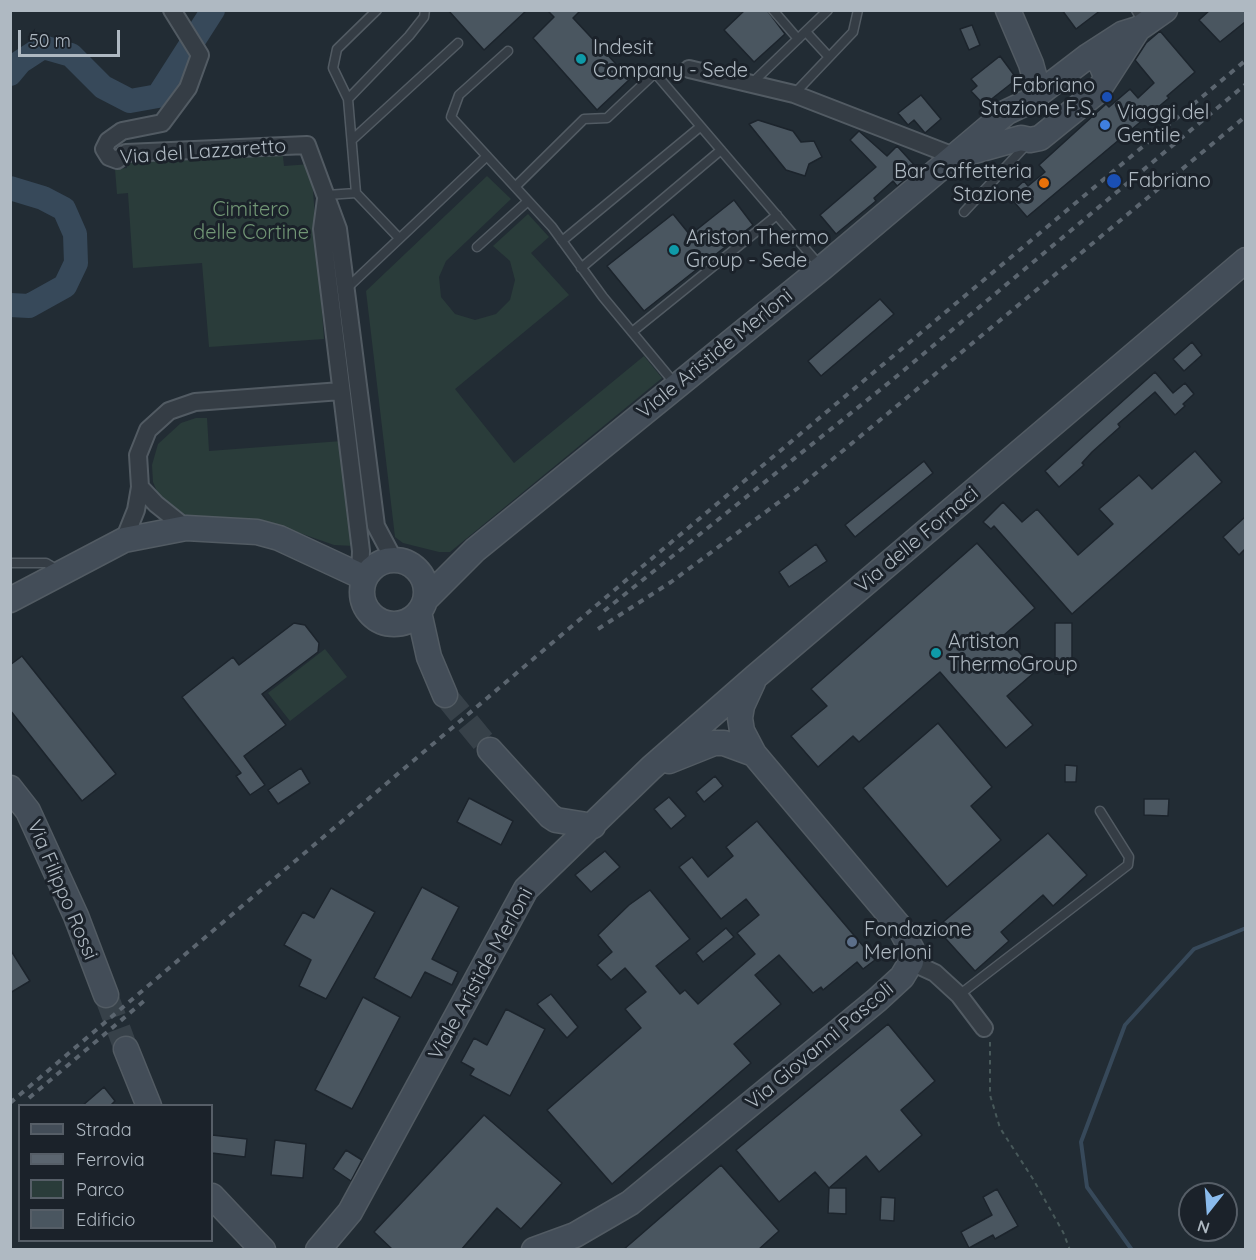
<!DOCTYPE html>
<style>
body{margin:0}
#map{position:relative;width:1256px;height:1260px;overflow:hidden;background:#222c34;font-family:Quicksand,sans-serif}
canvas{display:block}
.frame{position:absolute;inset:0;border:12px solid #afb9c2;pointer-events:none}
.legend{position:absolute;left:18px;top:1104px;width:195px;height:138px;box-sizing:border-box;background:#1b222a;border:2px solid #565e67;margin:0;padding:8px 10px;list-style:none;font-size:18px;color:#afb9c2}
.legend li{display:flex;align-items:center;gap:12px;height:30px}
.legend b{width:30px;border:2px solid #565e67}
.north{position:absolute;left:1178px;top:1182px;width:60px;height:60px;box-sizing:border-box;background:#1b222a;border:2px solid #565e67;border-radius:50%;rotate:197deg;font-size:16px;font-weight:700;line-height:24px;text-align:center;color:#afb9c2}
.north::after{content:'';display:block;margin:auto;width:21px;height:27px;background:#8abbec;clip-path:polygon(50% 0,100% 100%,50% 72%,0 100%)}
.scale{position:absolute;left:18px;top:30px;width:102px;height:27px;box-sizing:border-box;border:3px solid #afb9c2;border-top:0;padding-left:8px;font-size:18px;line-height:21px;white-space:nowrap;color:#afb9c2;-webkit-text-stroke:4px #1b222a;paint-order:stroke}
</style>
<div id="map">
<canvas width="1256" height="1260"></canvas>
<div class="frame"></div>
<ul class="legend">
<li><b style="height:8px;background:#434d58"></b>Strada</li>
<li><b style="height:8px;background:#5b656f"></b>Ferrovia</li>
<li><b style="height:16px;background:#2a3c3a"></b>Parco</li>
<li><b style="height:16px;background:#4a5660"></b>Edificio</li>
</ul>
<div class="north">N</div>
<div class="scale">50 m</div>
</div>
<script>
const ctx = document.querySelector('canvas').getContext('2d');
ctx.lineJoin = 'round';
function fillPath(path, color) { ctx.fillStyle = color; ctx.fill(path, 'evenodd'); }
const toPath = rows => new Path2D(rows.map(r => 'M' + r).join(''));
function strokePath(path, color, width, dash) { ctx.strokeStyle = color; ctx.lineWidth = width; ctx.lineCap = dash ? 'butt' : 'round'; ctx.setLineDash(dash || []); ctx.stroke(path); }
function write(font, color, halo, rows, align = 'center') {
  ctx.font = font + ' Quicksand,sans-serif'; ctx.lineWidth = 6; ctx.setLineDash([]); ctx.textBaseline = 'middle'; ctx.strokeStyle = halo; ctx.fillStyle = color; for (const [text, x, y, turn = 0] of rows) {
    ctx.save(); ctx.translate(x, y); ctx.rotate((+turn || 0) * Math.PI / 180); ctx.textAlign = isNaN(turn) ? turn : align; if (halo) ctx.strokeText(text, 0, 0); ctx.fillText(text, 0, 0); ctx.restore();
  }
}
const green = toPath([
 [282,148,284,166,311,164,324,339,209,347,202,263,133,268,128,193,117,194,115,169,127,168,126,159],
 [487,176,511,199,446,261,439,277,441,297,455,314,475,320,496,314,510,300,515,280,510,261,493,246,528,214,549,237,531,253,569,295,455,389,514,463,644,356,662,378,450,552,439,552,403,543,395,537,366,291],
 [196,418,207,418,209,451,342,441,354,546,334,545,294,531,251,520,188,517,159,496,153,482,152,465,158,444,181,423],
 [325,649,347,677,290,721,268,693]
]);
const stream = toPath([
 [1132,1250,1087,1187,1081,1142,1125,1025,1194,949,1246,928]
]);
const river = toPath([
 [10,74,20,62,43,47,71,55,103,87,130,101,158,96,213,10],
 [10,188,43,198,64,209,75,234,76,263,65,286,29,306,10,305]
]);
const building = toPath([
 [448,10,527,10,484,50,448,10],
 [547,10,581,10,573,18,630,79,597,110,533,38,554,17,547,10],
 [745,10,767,10,785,34,754,62,724,30,745,10],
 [1062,10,1101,10,1076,29,1062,10],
 [1210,10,1245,10,1245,22,1220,42,1199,20,1210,10],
 [972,25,980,45,969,50,960,29,972,25],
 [1160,31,1195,72,1167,96,1169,98,1027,217,1008,195,1024,181,1028,186,1045,172,1039,165,1106,104,1109,107,1130,89,1138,98,1154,83,1135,60,1146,43,1160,31],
 [1000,56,1017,79,984,105,971,91,977,86,971,79,1000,56],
 [921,95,941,119,925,133,914,120,908,125,898,113,921,95],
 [758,120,793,131,801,142,814,141,822,157,809,164,805,176,786,170,749,124,758,120],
 [859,131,887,156,897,146,918,169,897,186,893,181,874,198,876,201,836,234,820,215,876,167,850,140,859,131],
 [734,200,753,225,644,311,607,266,673,214,690,235,734,200],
 [880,299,894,314,821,376,808,361,880,299],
 [1192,342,1202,355,1184,371,1173,359,1192,342],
 [1155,372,1173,393,1185,383,1194,394,1183,404,1185,406,1175,415,1155,392,1118,424,1120,427,1092,452,1082,463,1084,465,1059,487,1045,471,1155,372],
 [1195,451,1222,482,1072,614,994,526,991,529,983,522,1003,502,1022,522,1037,509,1078,555,1113,524,1099,509,1139,475,1152,489,1195,451],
 [924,461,933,473,855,537,845,525,924,461],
 [1245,517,1245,549,1239,555,1223,537,1245,517],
 [977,543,1035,608,1004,635,1036,671,1007,696,1033,725,1006,748,940,672,859,742,853,736,818,767,791,736,827,706,811,689,977,543],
 [816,544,827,561,789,587,779,572,816,544],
 [294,623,305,625,319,643,318,652,262,694,286,725,244,756,265,785,250,795,236,776,241,773,182,697,233,657,239,665,294,623],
 [1055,623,1072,623,1072,674,1055,674,1055,623],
 [22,656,116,774,82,801,10,710,10,665,22,656],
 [938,723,992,787,971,806,1001,840,947,887,863,788,938,723],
 [1065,765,1077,766,1076,782,1065,782,1065,765],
 [301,768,310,783,278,804,268,790,301,768],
 [715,776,723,786,704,802,696,792,715,776],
 [669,797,686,816,671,829,654,809,669,797],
 [469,798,513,821,501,845,457,822,469,798],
 [1144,799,1169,799,1168,816,1144,815,1144,799],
 [757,821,875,960,863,969,857,962,823,990,821,987,813,993,779,955,755,975,781,1004,734,1044,751,1063,612,1184,547,1110,641,1028,625,1009,646,992,625,968,611,980,597,965,612,952,598,935,629,905,650,890,690,939,656,966,680,994,685,990,698,1004,755,954,737,933,759,915,746,899,721,919,679,867,692,857,708,877,733,856,726,847,757,821],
 [1048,833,1087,875,1053,906,1043,895,1001,932,1009,941,975,971,936,928,1048,833],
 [605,851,620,867,591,892,575,875,605,851],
 [422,887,459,907,432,959,458,972,452,985,425,972,411,998,374,978,422,887],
 [331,888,375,912,326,999,299,986,311,960,284,945,303,912,314,918,331,888],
 [726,928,734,937,703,962,696,953,726,928],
 [10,949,30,981,10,993,10,949],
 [551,994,578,1027,567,1038,537,1004,551,994],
 [363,997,400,1017,352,1109,315,1090,363,997],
 [506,1009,545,1029,510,1096,470,1075,474,1069,461,1062,474,1038,487,1045,506,1009],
 [888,1024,935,1081,901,1110,922,1135,879,1172,866,1156,829,1188,815,1172,779,1202,736,1150,888,1024],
 [104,1087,115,1101,110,1106,82,1106,104,1087],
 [484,1115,562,1183,521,1229,497,1208,461,1250,393,1250,374,1232,484,1115],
 [212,1135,247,1139,245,1157,212,1153,212,1135],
 [275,1140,306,1144,303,1178,271,1175,275,1140],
 [346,1150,362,1160,351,1181,333,1169,346,1150],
 [721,1165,779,1231,758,1250,623,1250,721,1165],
 [829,1188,846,1188,846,1214,828,1213,829,1188],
 [997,1189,1018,1226,995,1239,993,1235,969,1248,961,1232,992,1215,983,1197,997,1189],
 [881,1197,895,1198,894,1221,880,1220,881,1197]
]);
const secondaryTunnel = toPath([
 [445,695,490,750],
 [106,995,126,1049]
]);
const path = toPath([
 [990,1042,990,1095,1000,1128,1033,1179,1063,1232,1070,1250]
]);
const lane = toPath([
 [773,10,798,39],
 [1136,10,1144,24],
 [806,32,829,57],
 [508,51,459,95,451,117,552,227,603,297,676,385],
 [752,83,828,10],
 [794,94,853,32,858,10],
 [348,99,333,68,337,49,377,10],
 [353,139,458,43],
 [515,187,584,119,607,118,655,73,821,267],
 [327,195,356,193],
 [964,212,1028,143],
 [399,238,356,193,348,99,409,36,424,17,425,10],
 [562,241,700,127],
 [477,247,528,201],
 [581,268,721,150],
 [346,289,487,156],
 [632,332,777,215],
 [10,563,46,563,58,570],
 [959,995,1128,865,1129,857,1100,811]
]);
const street = toPath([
 [172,10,200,55,188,88,162,123,122,131,108,141,104,149,109,157,117,160,126,153,307,145,338,229,376,526,394,560],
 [689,69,794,94,954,156],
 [326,199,322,229,361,551,360,575],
 [140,487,156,504,186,528],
 [124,540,136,510,140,487,138,455,148,430,169,411,195,402,341,391],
 [911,962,935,973,959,995,984,1028]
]);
const secondary = toPath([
 [1008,10,1031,64,1039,93],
 [1088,56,1122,34,1138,29,1165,10],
 [960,155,1021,138,1030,140,1040,138,1098,91,1138,29],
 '362 592a32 32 0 1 1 64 0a32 32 0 1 1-64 0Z',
 [10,600,124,540,186,528,257,532,279,538,365,578],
 [425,600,475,550,822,268,1007,112,1028,102,1088,56,1100,62,1106,76],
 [419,612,429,657,445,695],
 [490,750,550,816,556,820,593,826],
 [669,761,714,743,724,743,754,754],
 [10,788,28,811,76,916,106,995],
 [126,1049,149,1106],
 [212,1196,263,1250],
 [318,1250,350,1212,526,889,651,768,755,677,1246,260],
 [534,1250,575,1235,630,1203,877,1000,902,977,911,962,912,950,899,926,754,754,742,731,740,718,742,706,753,682]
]);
const rail = toPath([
 [604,611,891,381,1246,84],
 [598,629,671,582,798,488,1246,116],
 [29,1098,144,1001],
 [10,1103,631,576,1246,60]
]);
const markers = [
 [581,59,6,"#0f9aa8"],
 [1107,97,6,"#1a4fb4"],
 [1105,125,6,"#3f7fe0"],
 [1114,181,8,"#1a4fb4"],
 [1044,183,6,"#e8710a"],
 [674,250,6,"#0f9aa8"],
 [936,653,6,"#0f9aa8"],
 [852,942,6,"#5c6f8a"]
];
const poiNames = [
 ["Indesit",593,48],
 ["Company - Sede",593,71],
 ["Fabriano",1095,86,"right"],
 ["Stazione F.S.",1095,109,"right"],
 ["Viaggi del",1117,113],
 ["Gentile",1117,136],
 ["Bar Caffetteria",1032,172,"right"],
 ["Stazione",1032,195,"right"],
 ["Fabriano",1128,181],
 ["Ariston Thermo",686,238],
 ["Group - Sede",686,261],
 ["Artiston",948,642],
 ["ThermoGroup",948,665],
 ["Fondazione",864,930],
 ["Merloni",864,953]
];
const streetNames = [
 ["Via del Lazzaretto",203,152,-4],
 ["Viale Aristide Merloni",715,354,-39],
 ["Via delle Fornaci",917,540,-40],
 ["Via Filippo Rossi",62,890,67],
 ["Viale Aristide Merloni",481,974,-61],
 ["Via Giovanni Pascoli",820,1046,-40]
];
const parkNames = [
 ["Cimitero",251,210],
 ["delle Cortine",251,233]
];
fillPath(green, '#2a3c3a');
strokePath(stream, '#37495a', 4);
strokePath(river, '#37495a', 24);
fillPath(building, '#4a5660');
strokePath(building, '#1c242c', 1.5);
strokePath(secondaryTunnel, '#374149', 24, [24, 12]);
strokePath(lane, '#525b63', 11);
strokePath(street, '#525b63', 20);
strokePath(secondary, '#525b63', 27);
strokePath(path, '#48595a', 2, [4.5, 4.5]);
strokePath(lane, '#353d45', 8);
strokePath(street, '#353d45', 16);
strokePath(secondary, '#434d58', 24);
strokePath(rail, '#5b656f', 4, [6, 6]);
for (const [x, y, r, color] of markers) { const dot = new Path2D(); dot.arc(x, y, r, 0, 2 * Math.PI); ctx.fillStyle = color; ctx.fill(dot); strokePath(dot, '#1b222a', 2); }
write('20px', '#afb9c2', '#1b222a', poiNames, 'left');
write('20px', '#afb9c2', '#1b222a', streetNames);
write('20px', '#719675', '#1b222a', parkNames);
</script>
